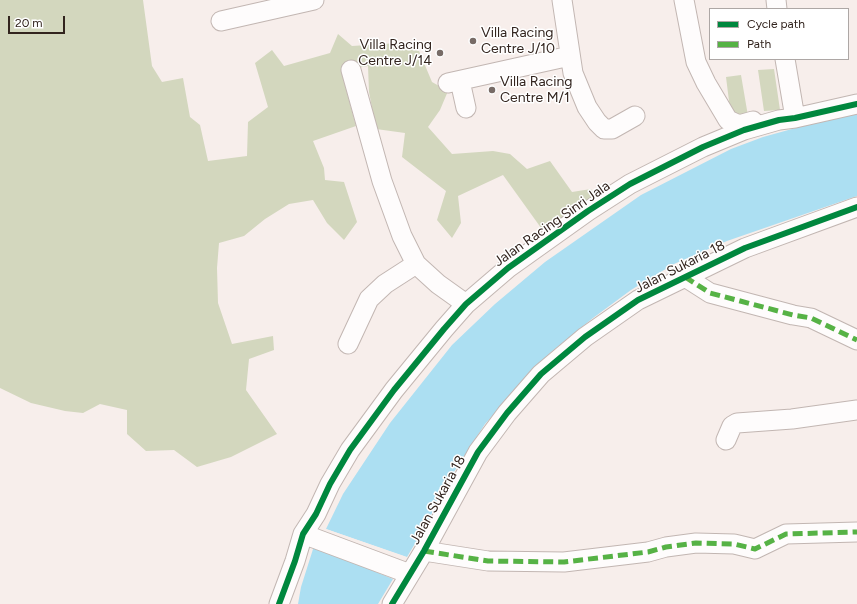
<!DOCTYPE html>
<style>
body{margin:0}
#map{position:relative;width:857px;height:604px;overflow:hidden;background:#f7eeeb;font-family:Figtree,sans-serif}
canvas{display:block}
.legend{position:absolute;left:709px;top:8px;width:140px;height:52px;box-sizing:border-box;background:#fff;border:1px solid #ada7a5;margin:0;padding:5px 7px;list-style:none;font-size:12px;color:#32241e}
.legend li{display:flex;align-items:center;gap:8px;height:20px}
.legend b{width:20px;border:1px solid #ada7a5}
.scale{position:absolute;left:8px;top:16px;width:57px;height:18px;box-sizing:border-box;border:2px solid #32241e;border-top:0;padding-left:5px;font-size:12px;line-height:14px;white-space:nowrap;color:#32241e;-webkit-text-stroke:3px #fff;paint-order:stroke}
</style>
<div id="map">
<canvas width="857" height="604"></canvas>
<ul class="legend">
<li><b style="height:5px;background:#00873e"></b>Cycle path</li>
<li><b style="height:5px;background:#56b245"></b>Path</li>
</ul>
<div class="scale">20 m</div>
</div>
<script>
const ctx = document.querySelector('canvas').getContext('2d');
ctx.lineJoin = 'round';
function fillPath(path, color) { ctx.fillStyle = color; ctx.fill(path, 'evenodd'); }
const toPath = rows => new Path2D(rows.map(r => 'M' + r).join(''));
function strokePath(path, color, width, dash) { ctx.strokeStyle = color; ctx.lineWidth = width; ctx.lineCap = dash ? 'butt' : 'round'; ctx.setLineDash(dash || []); ctx.stroke(path); }
function write(font, color, halo, rows, align = 'center') {
  ctx.font = font + ' Figtree,sans-serif'; ctx.lineWidth = 3; ctx.setLineDash([]); ctx.textBaseline = 'middle'; ctx.strokeStyle = halo; ctx.fillStyle = color; for (const [text, x, y, turn = 0] of rows) {
    ctx.save(); ctx.translate(x, y); ctx.rotate((+turn || 0) * Math.PI / 180); ctx.textAlign = isNaN(turn) ? turn : align; if (halo) ctx.strokeText(text, 0, 0); ctx.fillText(text, 0, 0); ctx.restore();
  }
}
const green = toPath([
 [0,0,143,0,152,66,162,82,183,78,190,117,200,125,208,161,247,156,248,122,268,107,255,63,272,50,284,66,330,53,338,34,352,46,398,43,419,51,432,82,448,91,440,110,428,127,452,154,493,151,510,154,527,169,550,161,572,192,591,189,598,203,549,239,503,175,458,196,461,223,452,238,437,220,446,191,402,157,405,133,376,129,369,92,368,66,341,71,356,126,313,141,324,168,325,180,344,182,357,222,344,240,327,223,313,200,289,204,265,219,244,236,219,243,217,268,218,303,232,344,273,336,274,350,249,359,246,390,277,434,231,457,197,467,174,450,146,451,127,434,127,410,100,404,83,413,65,411,31,403,0,388],
 [774,69,780,110,764,111,758,70],
 [741,75,748,116,731,117,726,77]
]);
const water = toPath([
 [857,111,857,196,727,241,674,264,631,290,593,318,550,353,485,424,441,492,429,520,407,557,326,529,343,494,390,423,452,345,495,304,545,262,641,195,731,149,763,137],
 [314,546,393,579,378,604,298,604,301,587]
]);
const pier = toPath([
 [324,528,326,529,409,558,406,559,325,530]
]);
const minor = toPath([
 [562,0,573,73,587,107,597,122,604,129,612,129,635,116],
 [684,0,696,62,706,83,728,120,739,125,753,121],
 [776,0,777,9],
 [221,21,314,0],
 [785,59,795,118],
 [351,70,382,181,402,236,416,264,438,284,466,304],
 [460,81,466,108],
 [448,83,570,56],
 [685,277,710,293,793,315,811,318,857,340],
 [348,344,369,299,385,284,416,264],
 [726,440,732,426,737,423,792,419,857,410],
 [303,534,410,574],
 [424,551,488,561,564,562,648,552,666,547,696,543,734,544,755,549,786,534,857,532],
 [279,604,295,561,303,534,316,514,330,484,350,450,394,390,444,329,466,304,508,268,588,211,630,184,703,147,744,130,779,120,795,118,857,104],
 [392,604,424,551,478,452,507,413,541,374,585,337,638,300,745,248,857,207]
]);
const quiet = toPath([
 [685,277,710,293,793,315,811,318,857,340],
 [424,551,488,561,564,562,648,552,666,547,696,543,734,544,755,549,786,534,857,532]
]);
const cycleway = toPath([
 [279,604,295,561,303,534,316,514,330,484,350,450,394,390,444,329,466,304,508,268,588,211,630,184,703,147,744,130,779,120,795,118,857,104],
 [392,604,424,551,478,452,507,413,541,374,585,337,638,300,745,248,857,207]
]);
const markers = [
 [473,41,4,"#776b66"],
 [440,53,4,"#776b66"],
 [492,90,4,"#776b66"]
];
const poiNames = [
 ["Villa Racing",481,33],
 ["Centre J/10",481,49],
 ["Villa Racing",432,45,"right"],
 ["Centre J/14",432,61,"right"],
 ["Villa Racing",500,82],
 ["Centre M/1",500,98]
];
const streetNames = [
 ["Jalan Racing Sinri Jala",552,224,-35],
 ["Jalan Sukaria 18",680,267,-27],
 ["Jalan Sukaria 18",438,500,-61]
];
fillPath(green, '#d3d7be');
fillPath(water, '#acdff2');
fillPath(pier, '#f7eeeb');
strokePath(minor, '#c2b6b2', 21);
strokePath(minor, '#fefcfc', 19);
strokePath(quiet, '#56b245', 5, [10, 5]);
strokePath(cycleway, '#00873e', 6);
for (const [x, y, r, color] of markers) { const dot = new Path2D(); dot.arc(x, y, r, 0, 2 * Math.PI); ctx.fillStyle = color; ctx.fill(dot); strokePath(dot, '#fff', 1.5); }
write('14px', '#32241e', '#fff', poiNames, 'left');
write('14px', '#32241e', '#fff', streetNames);
</script>
